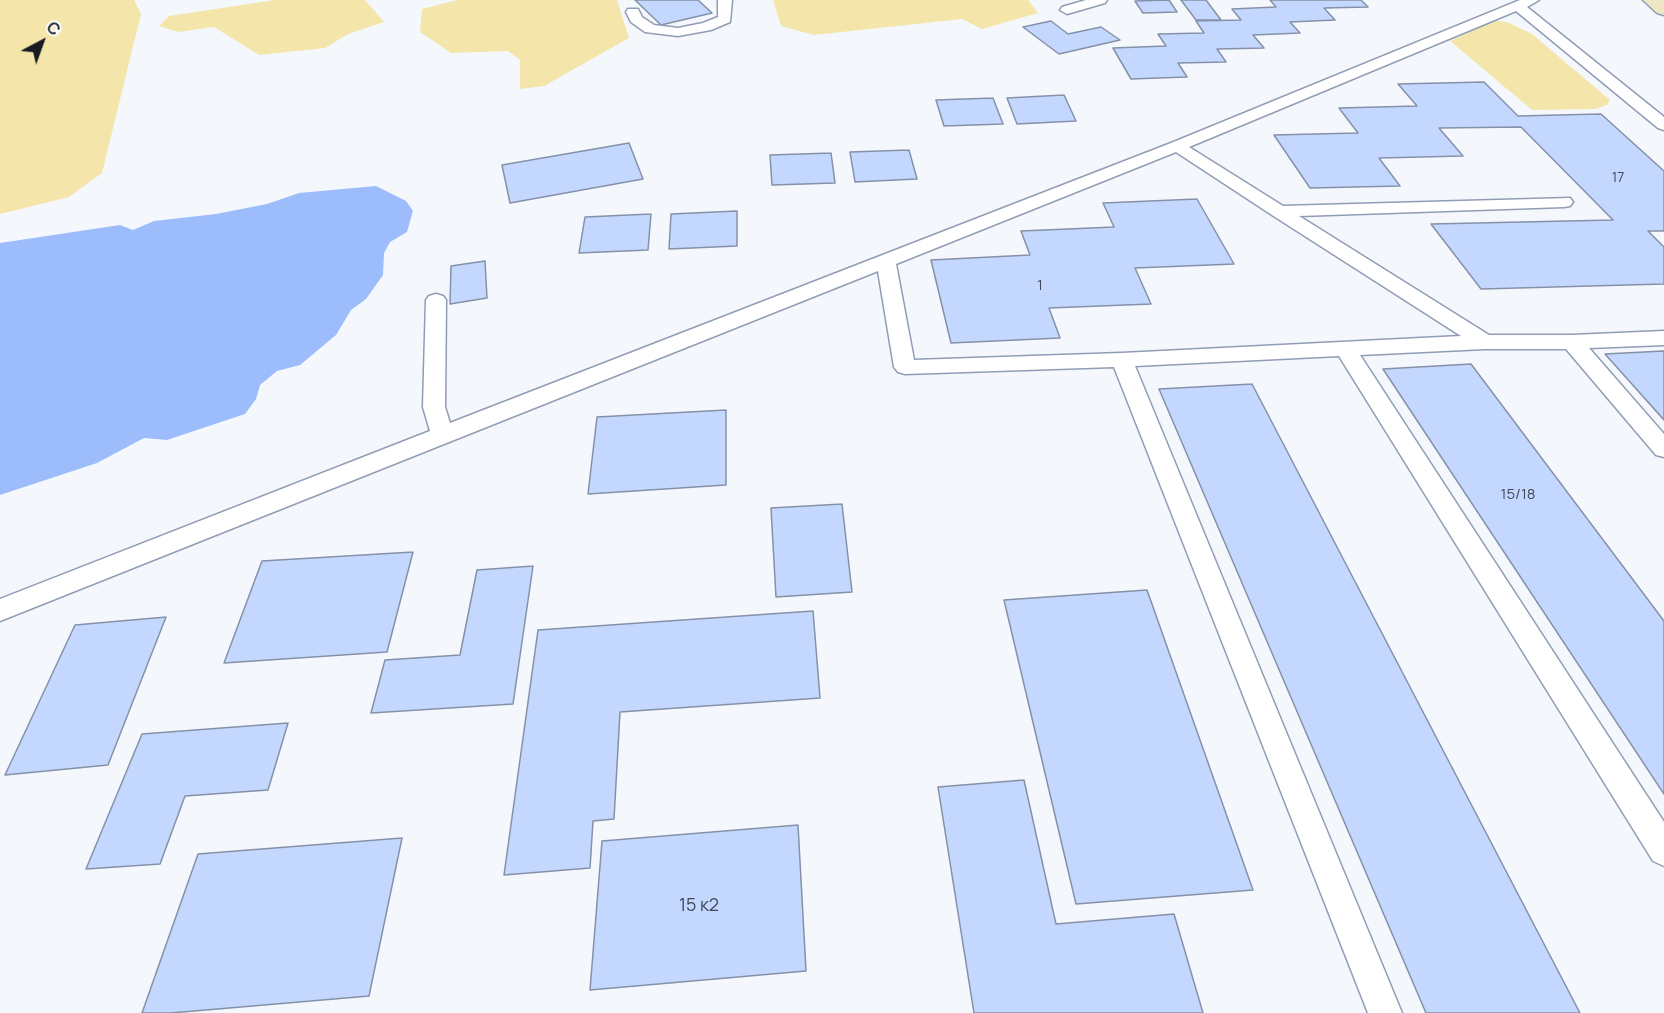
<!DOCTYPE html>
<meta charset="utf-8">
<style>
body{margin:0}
#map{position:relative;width:1664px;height:1013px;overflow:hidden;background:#f4f7fc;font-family:Manrope,sans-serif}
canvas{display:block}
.north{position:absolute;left:12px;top:12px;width:60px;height:60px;-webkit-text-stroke:4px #fff;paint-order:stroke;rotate:41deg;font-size:16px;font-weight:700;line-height:24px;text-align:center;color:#161a23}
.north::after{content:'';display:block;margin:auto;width:21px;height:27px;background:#161a23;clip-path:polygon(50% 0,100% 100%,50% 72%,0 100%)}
</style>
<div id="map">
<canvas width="1664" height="1013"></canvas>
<div class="north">С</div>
</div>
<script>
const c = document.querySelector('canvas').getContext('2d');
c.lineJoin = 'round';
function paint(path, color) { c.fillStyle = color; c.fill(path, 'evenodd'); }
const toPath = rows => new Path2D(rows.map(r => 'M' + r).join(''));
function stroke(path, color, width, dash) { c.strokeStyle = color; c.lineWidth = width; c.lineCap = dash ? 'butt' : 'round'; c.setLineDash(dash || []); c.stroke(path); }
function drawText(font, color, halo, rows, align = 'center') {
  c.font = font + ' Manrope,sans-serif'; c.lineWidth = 5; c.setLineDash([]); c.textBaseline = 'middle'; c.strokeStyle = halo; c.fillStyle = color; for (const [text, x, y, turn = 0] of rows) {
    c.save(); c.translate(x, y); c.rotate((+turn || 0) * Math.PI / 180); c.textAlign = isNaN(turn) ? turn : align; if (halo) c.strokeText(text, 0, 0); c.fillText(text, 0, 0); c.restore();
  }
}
paint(toPath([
 [0,0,134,0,141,14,102,173,69,197,0,214],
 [275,0,365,0,384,22,348,34,325,48,259,55,214,27,178,32,159,26,169,16],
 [457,0,617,0,629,38,544,86,520,89,520,60,508,51,451,53,420,32,422,9],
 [773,0,1028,0,1038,13,982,29,962,19,814,35,781,26],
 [1500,21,1509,23,1532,34,1610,100,1607,105,1595,109,1532,110,1450,41,1491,22]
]), '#f4e6ab');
paint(toPath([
 [376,186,406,201,413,211,407,232,390,242,384,253,383,275,366,299,351,310,336,335,300,365,277,371,260,385,256,399,245,414,167,440,144,438,97,463,0,495,0,243,120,225,133,230,154,221,216,214,267,204,299,193]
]), '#9dbcfb');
const building = toPath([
 [635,0,698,0,712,13,661,25,635,0],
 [1169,0,1177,12,1143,13,1135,1,1169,0],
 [1181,0,1206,0,1221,20,1196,20,1181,0],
 [1270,0,1361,0,1368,7,1324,8,1335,20,1290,22,1300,33,1253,35,1264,48,1217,49,1226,62,1178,63,1187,77,1131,79,1113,48,1166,46,1158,34,1204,33,1196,21,1241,20,1232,9,1276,7,1270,0],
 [1051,21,1068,34,1101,27,1120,40,1059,54,1023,27,1051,21],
 [1484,82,1518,116,1601,114,1664,171,1664,231,1648,231,1664,247,1664,284,1481,289,1431,224,1613,220,1521,127,1439,128,1463,156,1379,158,1400,186,1310,188,1274,135,1358,133,1339,108,1417,106,1398,84,1484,82],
 [1064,95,1076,121,1017,124,1007,98,1064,95],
 [993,98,1003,124,944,126,936,100,993,98],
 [629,143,643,179,510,203,502,165,629,143],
 [909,150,917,179,855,182,850,152,909,150],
 [831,153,835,183,772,185,770,155,831,153],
 [1197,199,1234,264,1135,268,1151,304,1049,308,1060,338,951,343,931,260,1030,255,1021,231,1114,227,1103,203,1197,199],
 [737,211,737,246,669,249,671,214,737,211],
 [651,214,648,250,579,253,585,217,651,214],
 [485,261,487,298,450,304,451,266,485,261],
 [1664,351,1664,420,1605,354,1664,351],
 [1471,364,1664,621,1664,794,1383,369,1471,364],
 [1252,384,1580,1013,1426,1013,1159,389,1252,384],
 [726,410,726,485,588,494,597,417,726,410],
 [842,504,852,592,776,597,771,508,842,504],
 [413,552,387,652,224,663,262,561,413,552],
 [533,566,513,704,371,713,385,660,460,655,477,570,533,566],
 [1147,590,1253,890,1076,904,1004,600,1147,590],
 [813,611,820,698,620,712,614,819,593,821,590,868,504,875,538,630,813,611],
 [166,617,108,765,5,775,75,625,166,617],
 [288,723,268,790,185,796,160,864,86,869,142,734,288,723],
 [1024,780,1056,924,1174,914,1203,1013,974,1013,938,787,1024,780],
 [798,825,806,971,590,990,602,841,798,825],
 [402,838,369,996,171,1013,142,1013,198,854,402,838]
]);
paint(building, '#c4d8ff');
stroke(building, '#8591a8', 1.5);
const service = toPath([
 [718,0,732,0,730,22,711,30,678,36,645,32,631,22,626,12,628,9,638,9,642,17,654,25,678,28,703,23,718,17,718,0],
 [1086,0,1107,0,1105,3,1067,14,1060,10,1062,7,1086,0],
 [1520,0,1539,0,1527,7,1664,117,1664,130,1658,128,1516,11,1189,147,1283,206,1570,198,1573,202,1570,206,1564,207,1299,216,1489,335,1572,335,1664,331,1664,345,1589,348,1664,434,1664,457,1656,455,1566,349,1485,349,1360,355,1664,822,1664,866,1653,861,1339,356,1135,366,1402,1013,1368,1013,1114,367,905,374,898,372,894,367,878,271,0,621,0,599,430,431,423,407,426,300,429,296,436,294,443,296,446,300,445,407,450,423,1171,143,1520,0],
 [1176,152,1272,215,1461,336,1122,353,914,360,896,264,1176,152]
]);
const secondary = toPath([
 [1643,0,1664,0,1664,15,1657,13,1643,0]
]);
stroke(service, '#919db5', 3);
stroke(secondary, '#919db5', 3);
paint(service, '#fff');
paint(secondary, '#eee6c5');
drawText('14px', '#424a5a', null, [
 ["17",1618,178]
]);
drawText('15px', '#424a5a', null, [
 ["1",1040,286],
 ["15/18",1518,495]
]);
drawText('18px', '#424a5a', null, [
 ["15 к2",699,906]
]);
</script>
